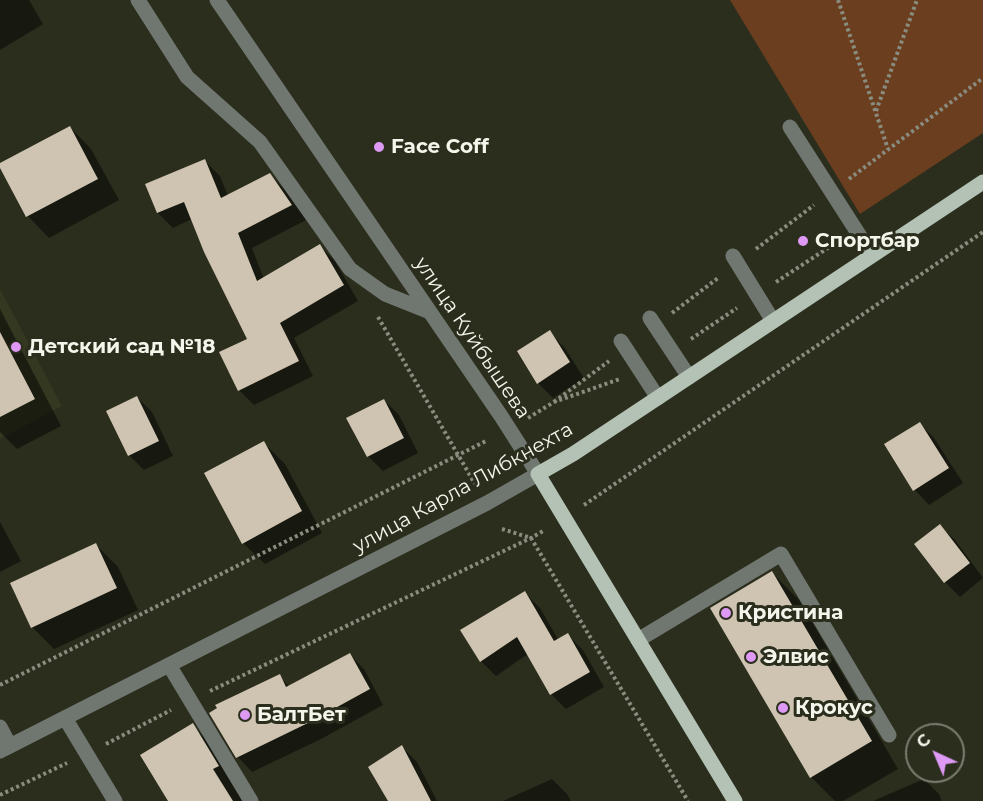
<!DOCTYPE html>
<meta charset="utf-8">
<style>
body{margin:0}
#map{position:relative;width:983px;height:801px;overflow:hidden;background:#2b2e1d;font-family:Montserrat,sans-serif}
canvas{display:block}
.north{position:absolute;left:905px;top:723px;width:60px;height:60px;box-sizing:border-box;background:#2b2e1d;border:2px solid #7b7e70;border-radius:50%;rotate:316deg;font-size:16px;font-weight:700;line-height:24px;text-align:center;color:#f4f6ec}
.north::after{content:'';display:block;margin:auto;width:21px;height:27px;background:#dd99f4;clip-path:polygon(50% 0,100% 100%,50% 72%,0 100%)}
</style>
<div id="map">
<canvas width="983" height="801"></canvas>
<div class="north">С</div>
</div>
<script>
const c = document.querySelector('canvas').getContext('2d');
c.lineJoin = 'round';
function paint(path, color) { c.fillStyle = color; c.fill(path, 'evenodd'); }
const toPath = rows => new Path2D(rows.map(r => 'M' + r).join(''));
function stroke(path, color, width, dash) { c.strokeStyle = color; c.lineWidth = width; c.lineCap = dash ? 'butt' : 'round'; c.setLineDash(dash || []); c.stroke(path); }
function drawText(font, color, halo, rows, align = 'center') {
  c.font = font + ' Montserrat,sans-serif'; c.lineWidth = 6; c.setLineDash([]); c.textBaseline = 'middle'; c.strokeStyle = halo; c.fillStyle = color; for (const [text, x, y, turn = 0] of rows) {
    c.save(); c.translate(x, y); c.rotate((+turn || 0) * Math.PI / 180); c.textAlign = isNaN(turn) ? turn : align; if (halo) c.strokeText(text, 0, 0); c.fillText(text, 0, 0); c.restore();
  }
}
paint(toPath([
 [0,289,62,406,0,439]
]), '#343821');
paint(toPath([
 [730,0,983,0,983,133,860,214]
]), '#6b3e1f');
paint(toPath([
 [0,0,29,0,43,24,0,50],
 [70,127,91,149,119,200,49,238,28,216,0,165],
 [205,161,220,176,228,196,270,175,285,190,306,220,252,248,264,279,320,246,335,261,358,301,294,338,313,376,254,405,239,390,249,340,192,219,173,228,158,213,147,185],
 [0,309,61,426,17,449,0,432],
 [549,332,564,347,584,378,553,398,538,383],
 [137,397,152,412,173,456,144,470,129,455,108,411],
 [384,400,399,415,418,453,383,471,368,456],
 [920,424,934,438,963,483,929,505,915,490],
 [263,442,285,464,322,533,265,564,243,543],
 [0,522,21,561,0,572],
 [940,526,955,540,983,578,960,597,945,582],
 [96,545,118,567,138,610,54,649,32,627],
 [772,573,799,600,898,769,843,801,835,801,811,777],
 [525,593,540,608,559,641,568,635,583,650,604,687,566,709,551,694,528,654,496,676,481,661],
 [350,655,364,669,383,705,321,739,252,772,238,757,219,709,279,676,290,687],
 [192,725,227,760,252,801,170,801],
 [402,747,417,762,437,801,390,801],
 [552,779,567,794,571,801,503,801],
 [924,779,939,794,942,801,873,801]
]), '#0007');
paint(toPath([
 [70,126,98,179,26,217,0,168,0,163],
 [205,159,221,198,270,173,292,205,238,233,257,281,320,244,344,285,280,323,299,361,238,391,219,352,247,339,204,252,184,202,157,213,145,184],
 [550,330,570,362,537,384,517,351],
 [0,332,35,399,0,417],
 [137,396,159,441,128,456,106,411],
 [384,399,404,438,367,457,346,418],
 [920,422,949,468,913,491,884,444],
 [264,441,302,511,242,544,204,473],
 [940,524,970,563,944,583,914,544],
 [96,543,117,588,31,628,10,583],
 [772,571,872,741,810,778,710,608],
 [525,591,554,641,568,633,590,672,550,695,517,637,480,662,460,630],
 [350,653,370,689,308,723,236,758,209,713,217,708,215,705,280,674,286,687],
 [193,723,219,766,213,769,233,801,168,801,140,755],
 [402,745,431,801,388,801,368,767]
]), '#cec4b1');
stroke(toPath([
 [838,0,888,149],
 [876,111,917,0],
 [849,179,983,78],
 [756,249,814,205],
 [776,282,837,242],
 [672,313,718,278],
 [378,317,475,484],
 [691,339,737,308],
 [554,402,609,361],
 [528,418,554,402,620,379],
 [584,505,983,232],
 [502,529,531,538,688,801],
 [0,685,486,441],
 [210,691,531,538,545,530],
 [106,744,171,710],
 [0,795,67,763]
]), '#898c7e', 4, [3, 3]);
stroke(toPath([
 [138,0,187,77,260,142,350,269,385,294,430,312],
 [790,127,872,255],
 [733,256,773,321],
 [650,318,689,377],
 [621,341,658,398],
 [638,640,781,554,889,735],
 [169,665,251,801],
 [65,718,115,801],
 [0,727,10,746],
 [0,751,487,503,538,474,501,416,217,0]
]), '#707770', 15);
stroke(toPath([
 [735,801,538,474,573,454,983,182]
]), '#b3c2b5', 15);
for (const [x, y, r, color] of [
 [379,147,6,"#dd99f4"],
 [803,241,6,"#dd99f4"],
 [16,347,6,"#dd99f4"],
 [726,613,6,"#dd99f4"],
 [751,657,6,"#dd99f4"],
 [783,708,6,"#dd99f4"],
 [245,715,6,"#dd99f4"]
]) { const dot = new Path2D(); dot.arc(x, y, r, 0, 2 * Math.PI); c.fillStyle = color; c.fill(dot); stroke(dot, '#2b2e1d', 2); }
drawText('bold 20px', '#f4f6ec', '#2b2e1d', [
 ["Face Coff",391,147],
 ["Спортбар",815,241],
 ["Детский сад №18",28,347],
 ["Кристина",738,613],
 ["Элвис",763,657],
 ["Крокус",795,708],
 ["БалтБет",257,715]
], 'left');
drawText('20px', '#f4f6ec', '#2b2e1d', [
 ["улица Куйбышева",472,338,56],
 ["улица Карла Либкнехта",463,488,-29]
]);
</script>
